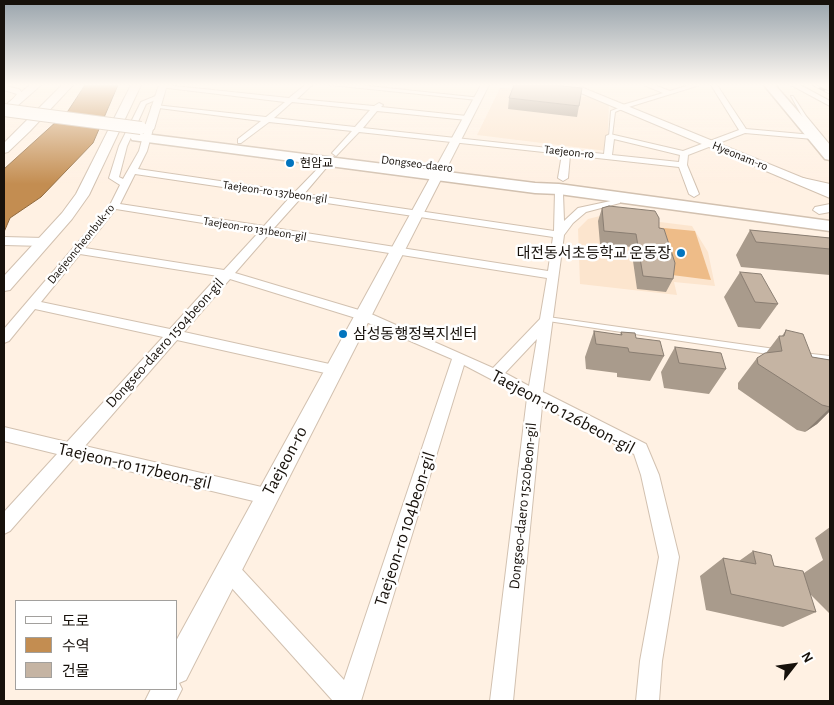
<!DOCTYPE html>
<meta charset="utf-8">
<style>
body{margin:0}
#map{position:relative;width:834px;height:705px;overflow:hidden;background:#fff1e3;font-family:"Alegreya Sans","Noto Sans KR",sans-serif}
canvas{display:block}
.frame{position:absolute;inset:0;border:5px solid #17110b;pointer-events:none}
.legend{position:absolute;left:15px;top:600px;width:162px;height:90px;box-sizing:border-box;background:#fff;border:1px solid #a2a09d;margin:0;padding:6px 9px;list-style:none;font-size:15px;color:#17110b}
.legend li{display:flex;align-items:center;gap:10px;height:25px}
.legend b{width:25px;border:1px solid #a2a09d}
.north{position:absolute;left:769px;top:640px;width:50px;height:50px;-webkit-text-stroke:4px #fff;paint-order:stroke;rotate:60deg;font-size:14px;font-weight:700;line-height:20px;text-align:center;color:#17110b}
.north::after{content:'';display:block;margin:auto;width:18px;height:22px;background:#17110b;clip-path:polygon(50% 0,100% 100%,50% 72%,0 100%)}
</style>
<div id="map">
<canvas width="834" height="705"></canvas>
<div class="frame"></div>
<ul class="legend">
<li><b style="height:6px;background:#fff"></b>도로</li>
<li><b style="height:14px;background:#c38d51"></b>수역</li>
<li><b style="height:14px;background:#c5b4a3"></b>건물</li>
</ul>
<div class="north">N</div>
</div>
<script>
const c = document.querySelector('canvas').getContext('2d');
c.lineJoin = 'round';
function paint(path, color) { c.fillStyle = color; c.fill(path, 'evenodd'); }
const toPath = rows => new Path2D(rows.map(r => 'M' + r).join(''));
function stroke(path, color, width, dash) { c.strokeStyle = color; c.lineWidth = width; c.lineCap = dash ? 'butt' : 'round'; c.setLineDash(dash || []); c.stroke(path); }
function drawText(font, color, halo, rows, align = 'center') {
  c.font = font + ' "Alegreya Sans","Noto Sans KR",sans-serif'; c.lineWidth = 5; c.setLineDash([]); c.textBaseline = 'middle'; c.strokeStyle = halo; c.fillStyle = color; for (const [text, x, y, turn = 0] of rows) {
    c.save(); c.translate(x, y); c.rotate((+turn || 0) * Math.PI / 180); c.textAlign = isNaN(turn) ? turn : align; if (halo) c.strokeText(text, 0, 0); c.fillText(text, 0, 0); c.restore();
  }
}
paint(toPath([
 [500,88,590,97,609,105,607,151,477,135],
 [604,215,692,226,708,252,715,286,674,282,677,295,580,284,578,229,588,219]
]), '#fce5ce');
paint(toPath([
 [653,227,695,231,711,280,664,274]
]), '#eebc88');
const water = toPath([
 [85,85,118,85,93,143,41,197,10,218,4,232,4,169,68,111,85,85]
]);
paint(water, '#c38d51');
stroke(water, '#8f683c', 1);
const service = toPath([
 [791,96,793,96,806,116,830,145,830,148,829,148,803,118,791,96],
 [621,107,624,108,615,112,612,136,609,137,611,111,621,107],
 [546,317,548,317,775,349,778,352,775,355,548,321,545,319,546,317],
 [803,353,830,356,830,362,801,358,800,356,803,353]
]);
const minor = toPath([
 [165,85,289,98,305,85,312,85,297,99,374,106,379,103,383,105,381,107,467,116,471,118,467,120,377,111,363,128,604,154,606,136,610,134,683,151,739,130,711,85,717,85,746,129,813,135,817,137,813,139,745,133,688,155,687,165,699,194,694,197,689,194,679,167,570,155,568,178,563,181,558,178,562,154,359,132,336,156,332,153,352,131,269,122,241,143,238,143,238,139,261,121,151,107,155,105,266,117,285,102,159,87,165,85],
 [292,102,370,110,355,127,274,118,292,102],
 [614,139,680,155,679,162,612,155,614,139],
 [330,85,359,85,481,98,478,100,330,85],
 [644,85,654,85,670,91,689,85,700,85,619,110,619,106,663,93,644,85],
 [791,85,800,85,830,101,830,106,791,85],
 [4,86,19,89,23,94,12,111,5,109,17,94,4,90,4,86],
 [158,95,160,98,146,104,127,146,119,177,123,179,139,151,145,129,149,127,153,129,147,151,138,169,295,192,328,158,332,161,304,194,554,231,555,191,563,193,564,221,578,208,620,199,620,203,586,212,573,223,564,235,543,392,646,444,659,475,679,557,662,661,659,701,636,701,640,661,659,557,641,475,634,454,542,406,513,701,490,701,527,398,464,365,361,701,333,701,221,576,218,569,221,562,228,559,235,562,344,680,452,359,359,319,230,279,184,332,334,365,339,366,341,370,339,374,334,375,177,340,85,446,266,488,272,490,275,496,272,502,266,504,74,458,10,531,4,534,4,512,57,454,4,441,4,427,67,442,163,337,35,309,9,341,4,343,4,329,110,205,120,185,109,178,119,146,141,102,158,95],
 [135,174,290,197,264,226,120,204,135,174],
 [300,199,553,237,548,271,274,228,300,199],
 [116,209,259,232,224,270,85,248,116,209],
 [269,234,547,278,540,319,493,368,369,313,235,273,269,234],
 [80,254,218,276,170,329,41,302,80,254],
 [537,339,529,386,505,373,537,339]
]);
const tertiary = toPath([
 [159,85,167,85,154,129,149,132,144,129,159,85],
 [481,85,489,85,186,680,179,683,182,689,176,701,145,701,151,689,176,689,176,641,481,85],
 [803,178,830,184,830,190,799,184,797,182,803,178],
 [830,204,830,212,819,214,813,210,815,207,830,204],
 [4,237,44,238,51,242,44,246,4,245,4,237]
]);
const secondary = toPath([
 [4,85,11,85,4,89,4,85],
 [30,85,41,85,16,107,8,107,8,103,30,85],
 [62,85,73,85,30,131,8,152,4,153,4,143,62,85],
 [131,85,141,85,89,195,72,219,10,290,4,291,4,276,62,213,76,194,131,85],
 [562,85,576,85,830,189,830,198,562,85]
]);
const primary = toPath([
 [764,85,775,85,830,148,830,160,825,159,764,85],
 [137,133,535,183,559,184,830,221,830,231,559,194,535,193,132,140,130,137,132,134,137,133]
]);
stroke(service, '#d2c1b0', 2);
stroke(minor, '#d2c1b0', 2);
stroke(tertiary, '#d2c1b0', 2);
stroke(secondary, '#d2c1b0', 2);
stroke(primary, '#d2c1b0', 3);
paint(service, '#fff');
paint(minor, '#fff');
paint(tertiary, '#fff');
paint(secondary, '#fff');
paint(primary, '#fff');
const rail = toPath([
 [814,85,830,93]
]);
stroke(rail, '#93897f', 3);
stroke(rail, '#fff', 2, [6]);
const primaryBridge = toPath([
 [4,110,141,128]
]);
stroke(primaryBridge, '#d2c1b0', 14, []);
stroke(primaryBridge, '#fff', 12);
paint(toPath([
 [509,98,579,106,577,117,508,109],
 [602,208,659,228,673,279,666,292,637,289,631,247,600,244,598,221],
 [750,230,830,238,830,275,741,267,736,255],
 [740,272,778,304,760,329,738,327,724,297],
 [786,330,812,357,830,360,830,411,817,424,805,432,797,430,738,389,738,383,757,358,766,353,779,336,782,336],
 [594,331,620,335,621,332,636,338,664,356,650,381,617,377,617,373,586,369,585,357],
 [675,347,726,369,709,394,664,388,661,372],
 [830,527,830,614,810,594,816,612,783,627,706,610,700,576,723,558,739,561,753,551,774,566,804,573,823,560,815,538]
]), '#a99b8c');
paint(toPath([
 [830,408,830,411,817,424,805,432]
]), '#8a7e72');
const building = toPath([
 [514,85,553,85,582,88,579,106,509,98,514,85],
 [609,206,655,211,659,218,659,228,664,229,675,263,673,279,643,276,636,234,604,231,602,208,609,206],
 [750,230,830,238,830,249,756,242,750,230],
 [740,272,761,274,778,304,755,302,740,272],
 [786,330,803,334,812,357,830,360,830,407,822,405,758,364,757,358,765,353,782,351,779,336,784,336,786,330],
 [594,331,622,335,621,332,635,333,636,338,660,341,664,356,629,352,628,348,596,344,594,331],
 [675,347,721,353,726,369,679,363,675,347],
 [753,551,771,555,774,566,803,571,816,612,731,594,723,558,756,564,753,551]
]);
paint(building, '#c5b4a3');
stroke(building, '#8a7e72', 1);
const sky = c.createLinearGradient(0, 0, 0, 184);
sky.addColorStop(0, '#99a4ac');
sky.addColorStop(0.46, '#fff9f2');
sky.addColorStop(1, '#fff9f200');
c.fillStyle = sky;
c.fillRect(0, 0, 834, 184);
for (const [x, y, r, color] of [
 [290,163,5,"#0174be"],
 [681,253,5,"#0174be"],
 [343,334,5,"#0174be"]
]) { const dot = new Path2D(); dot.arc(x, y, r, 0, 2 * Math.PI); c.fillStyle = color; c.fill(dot); stroke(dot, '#fff', 2); }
drawText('12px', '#17110b', '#fff', [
 ["Taejeon-ro",569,152,6],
 ["Hyeonam-ro",740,156,22],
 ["Dongseo-daero",417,164,7],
 ["Taejeon-ro 137beon-gil",275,192,8],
 ["Taejeon-ro 131beon-gil",255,229,9],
 ["Daejeoncheonbuk-ro",81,244,-51]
]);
drawText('12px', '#17110b', '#fff', [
 ["현암교",300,163]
], 'left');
drawText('15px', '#17110b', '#fff', [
 ["대전동서초등학교 운동장",671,253],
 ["삼성동행정복지센터",353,334,"left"]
], 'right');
drawText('15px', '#17110b', '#fff', [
 ["Dongseo-daero 1504beon-gil",165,343,-48],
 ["Dongseo-daero 1520beon-gil",523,506,-84]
]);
drawText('18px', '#17110b', '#fff', [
 ["Taejeon-ro 126beon-gil",563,412,28],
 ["Taejeon-ro",285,461,-62],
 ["Taejeon-ro 117beon-gil",135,466,13],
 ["Taejeon-ro 104beon-gil",405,529,-72]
]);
</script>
